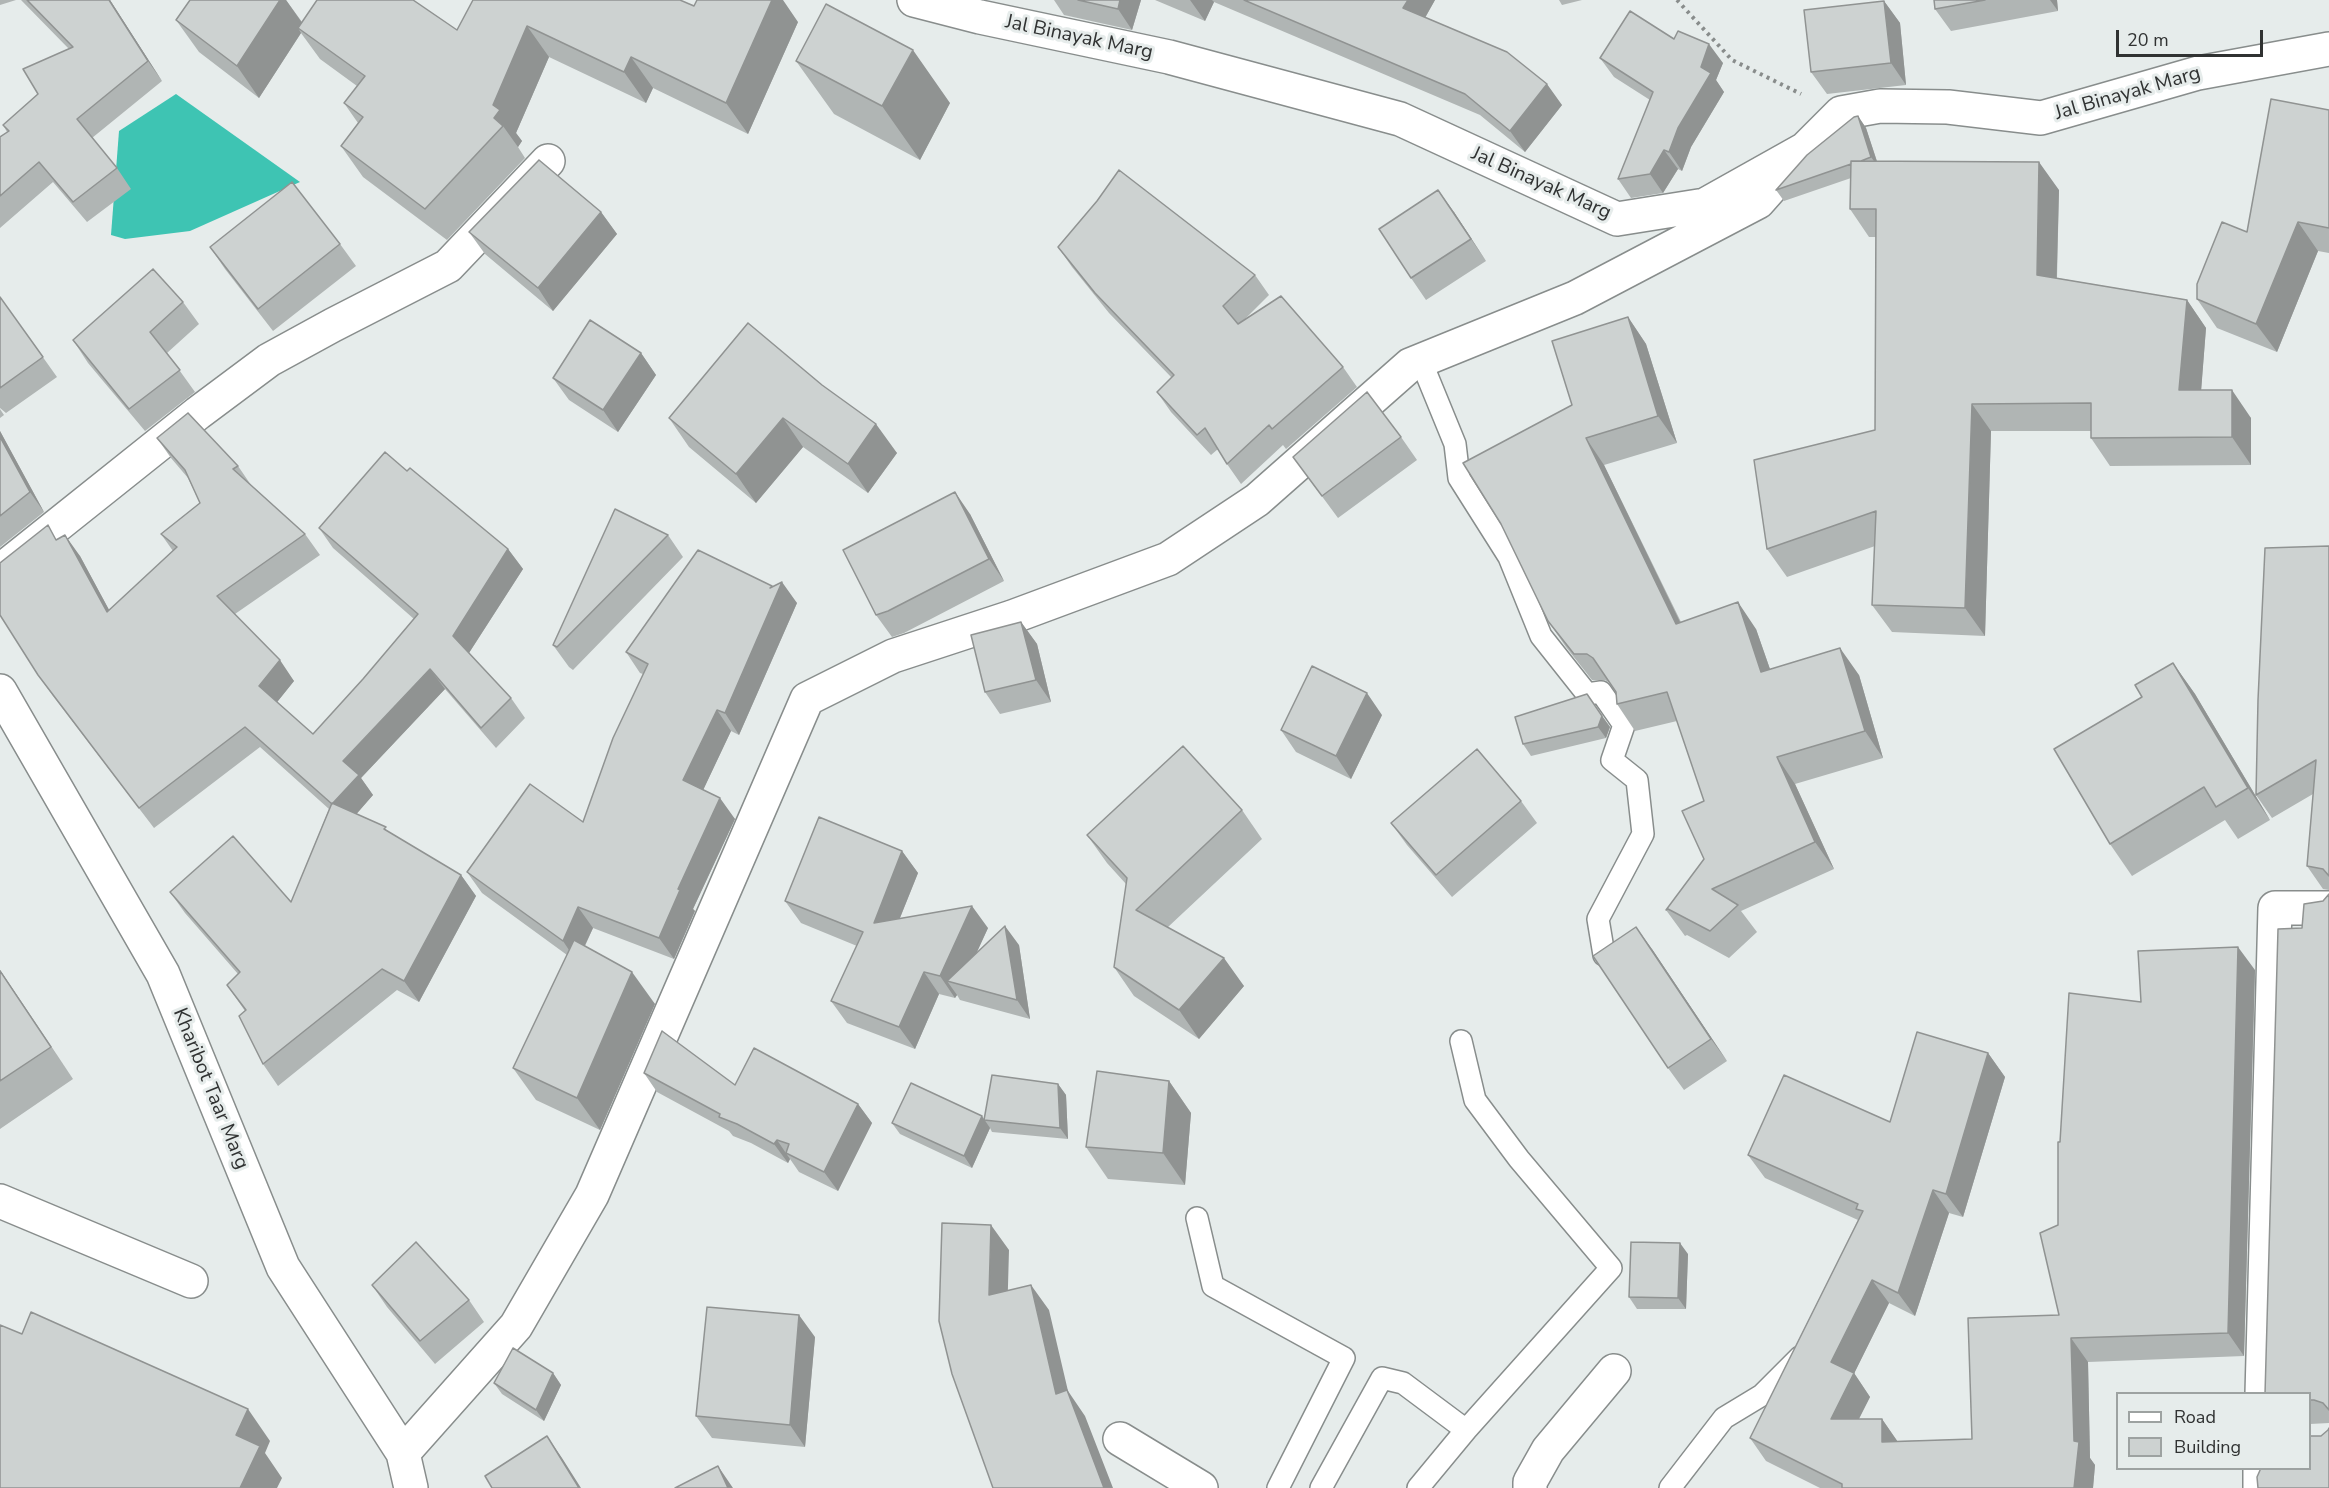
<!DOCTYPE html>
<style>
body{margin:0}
#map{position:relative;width:2329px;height:1488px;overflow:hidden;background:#e6eceb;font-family:"Nunito Sans",sans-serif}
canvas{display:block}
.legend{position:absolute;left:2116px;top:1392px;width:195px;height:78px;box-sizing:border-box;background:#e6eceb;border:2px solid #9da2a1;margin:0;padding:8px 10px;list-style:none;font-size:18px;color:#303232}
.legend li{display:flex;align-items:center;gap:12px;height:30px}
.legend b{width:30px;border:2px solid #9da2a1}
.scale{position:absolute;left:2116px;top:30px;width:147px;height:27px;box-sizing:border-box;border:3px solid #303232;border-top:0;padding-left:8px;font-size:18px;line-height:21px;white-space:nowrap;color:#303232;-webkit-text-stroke:4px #e6eceb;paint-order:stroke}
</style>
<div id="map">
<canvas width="2329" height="1488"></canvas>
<ul class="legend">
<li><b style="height:8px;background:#fff"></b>Road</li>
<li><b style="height:16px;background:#cdd2d1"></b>Building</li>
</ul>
<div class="scale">20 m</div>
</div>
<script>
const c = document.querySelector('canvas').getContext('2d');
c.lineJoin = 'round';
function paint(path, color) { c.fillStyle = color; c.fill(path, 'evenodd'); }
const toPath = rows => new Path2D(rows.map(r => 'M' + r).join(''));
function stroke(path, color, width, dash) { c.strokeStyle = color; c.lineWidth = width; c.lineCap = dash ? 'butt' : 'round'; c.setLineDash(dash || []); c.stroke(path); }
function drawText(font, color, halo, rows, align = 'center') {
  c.font = font + ' "Nunito Sans",sans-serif'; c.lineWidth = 6; c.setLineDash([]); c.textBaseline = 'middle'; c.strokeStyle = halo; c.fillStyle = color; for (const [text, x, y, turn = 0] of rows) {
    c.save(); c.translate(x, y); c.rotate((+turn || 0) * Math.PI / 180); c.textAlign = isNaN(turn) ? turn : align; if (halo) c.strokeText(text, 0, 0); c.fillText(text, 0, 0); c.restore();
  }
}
paint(toPath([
 [176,94,300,182,190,231,125,239,111,235,119,131]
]), '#3ec4b3');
const lane = toPath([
 [1421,361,1455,444,1459,478,1509,557,1541,636,1587,694,1601,692,1624,725,1612,760,1637,780,1643,834,1598,919,1604,955],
 [1197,1218,1213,1286,1344,1358,1278,1488],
 [1321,1488,1382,1378,1403,1383,1466,1430,1611,1268,1519,1159,1475,1100,1461,1041],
 [1418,1488,1466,1430],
 [1670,1488,1724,1418,1762,1395,1800,1357]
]);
const street = toPath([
 [914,0,980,17,1169,57,1400,119,1617,219,1705,205,1805,149,1841,113,1880,106,1948,107,2041,118,2198,73,2329,49],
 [0,571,198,413,269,360,333,325,448,266,548,161],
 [0,691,163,974,283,1267,403,1453,411,1488],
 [0,1201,191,1281],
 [2262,1394,2275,908,2329,908],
 [1120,1439,1201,1488],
 [403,1453,516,1326,592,1195,807,699,893,656,1012,617,1168,559,1257,500,1410,365,1575,298,1758,202,1805,149],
 [1530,1488,1530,1482,1548,1450,1614,1371],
 [2260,1488,2260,1468]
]);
stroke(lane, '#888d8c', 24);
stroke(street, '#888d8c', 36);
stroke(toPath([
 [1677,0,1732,60,1801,94]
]), '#888c8b', 4, [3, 4.5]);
stroke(lane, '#fff', 21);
stroke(street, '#fff', 33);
paint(toPath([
 [0,0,16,0,0,5],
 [21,0,110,0,162,81,92,138,117,168,131,189,87,222,53,182,0,228,0,137,7,132,3,125,38,94,69,49],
 [190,0,286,0,302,22,457,30,694,6,798,22,748,134,653,88,646,103,549,57,516,133,522,141,518,147,525,158,447,240,363,177,341,146,358,123,344,103,357,86,320,59,301,33,259,98,199,52,176,20],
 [1054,0,1141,0,1132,30,1064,15],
 [1155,0,1435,0,1425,18,1562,105,1525,152,1480,115,1214,2,1205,21],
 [1559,0,1582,0,1562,5],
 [1934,0,2057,0,2058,11,1951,31,1935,9],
 [1884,1,1900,23,1906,85,1827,94,1811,72],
 [1674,39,1723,63,1716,80,1724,92,1691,147,1682,171,1678,169,1663,193,1631,198,1618,179,1650,100,1614,77,1600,58],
 [796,61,950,103,920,160,834,114],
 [2329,110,2329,253,2318,251,2277,352,2217,328,2197,299,2247,232],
 [1858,116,1866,128,1877,161,2059,190,2057,278,2187,300,2206,328,2201,390,2251,418,2251,465,2110,466,2091,438,2091,431,1991,431,1985,636,1892,632,1872,605,1875,546,1787,577,1767,549,1875,430,1876,237,1869,237,1850,209,1851,178,1784,201,1776,190],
 [601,212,617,234,553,311,485,254,469,232],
 [1454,212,1486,261,1426,300,1411,278],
 [340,244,356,266,273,331,225,269,210,247],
 [1058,247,1255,275,1269,295,1242,322,1343,367,1357,387,1286,449,1283,445,1241,484,1227,464,1218,449,1211,455,1171,412,1157,392,1172,378,1109,313,1072,267],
 [0,297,57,377,6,413,0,408],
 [183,302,199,324,167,353,195,392,145,431,88,363,73,340],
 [1628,317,1646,344,1677,443,1604,465,1681,622,1756,629,1770,669,1859,675,1883,758,1795,784,1834,869,1741,911,1757,932,1729,958,1687,935,1685,936,1666,910,1704,859,1704,801,1677,721,1635,731,1617,704,1616,692,1611,684,1605,680,1592,680,1566,647,1548,621,1501,524,1572,405],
 [748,323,897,453,868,493,803,447,756,503,689,447,669,418],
 [641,353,656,375,618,432,569,400,553,378],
 [0,409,4,415,0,418],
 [0,431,44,512,0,547],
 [1401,437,1417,460,1338,518,1293,457],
 [157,438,238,466,251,485,305,534,320,555,235,614,294,681,277,702,313,734,363,679,414,619,333,548,319,528,407,471,508,549,523,569,469,653,511,698,525,718,496,748,445,689,361,778,373,795,356,814,461,875,476,896,419,1002,397,990,278,1086,263,1064,245,1011,227,985,238,974,185,913,170,892,291,902,329,809,260,747,154,828,53,696,38,675,58,539,80,556,109,610,173,551,161,534,200,503,188,478,171,458],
 [970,514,1004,581,904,633,892,637,876,615],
 [668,535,683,557,573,670,569,667,553,645],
 [2329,546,2329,890,2323,889,2307,866,2313,794,2272,818,2256,795],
 [772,586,797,603,739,735,731,731,703,790,735,819,693,909,695,911,674,959,593,928,585,946,655,1004,600,1130,536,1100,513,1068,567,955,482,893,467,872,583,822,643,674,640,673,626,652],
 [1021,622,1037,644,1051,702,1000,714,985,692],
 [2173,663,2195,694,2270,820,2238,839,2225,820,2132,876,2110,844,2142,697],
 [1587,694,1610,727,1606,738,1531,756,1523,744],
 [1382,715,1351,779,1296,752,1281,730],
 [1521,801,1537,823,1452,897,1407,845,1391,823],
 [1242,810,1262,839,1168,927,1244,986,1199,1039,1134,996,1114,967,1126,884,1107,863,1087,835],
 [902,851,918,873,900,918,988,928,976,953,1019,945,1030,1019,960,1000,957,995,955,998,939,994,915,1049,847,1023,831,1001,857,946,801,923,785,901],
 [2329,894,2329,1423,2310,1424,2302,928,2323,901],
 [1652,949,1727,1061,1684,1090,1668,1068],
 [0,970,73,1079,0,1129],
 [2255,970,2244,1356,2088,1362,2090,1458,2095,1465,2093,1488,1820,1488,1766,1461,1750,1438,1858,1220,1765,1178,1748,1155,1890,1122,1988,1053,2005,1077,1963,1217,1949,1213,1915,1316,1889,1303,1854,1373,1870,1397,1859,1419,1882,1419,1897,1441,1972,1439,2059,1315,2058,1225,2060,1142,2141,1002],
 [644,1073,735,1085,858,1104,872,1123,838,1191,799,1172,790,1159,788,1163,751,1143,733,1136,729,1131,657,1092],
 [1169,1081,1191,1113,1185,1185,1108,1179,1086,1147],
 [1058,1084,1066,1095,1068,1139,992,1132,990,1128,972,1168,900,1134,892,1123,984,1119],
 [1688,1254,1686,1309,1637,1309,1629,1297],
 [372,1285,469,1300,484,1322,435,1364,387,1307],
 [815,1337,805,1447,712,1438,696,1416],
 [553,1373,561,1385,544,1421,502,1394,494,1383]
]), '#b0b5b4');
paint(toPath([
 [109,0,110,0,162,81,148,61],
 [280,0,286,0,305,27,298,28,301,33,259,98,237,66],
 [772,0,783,0,798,22,748,134,726,103],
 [1120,0,1141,0,1132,30,1118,9],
 [1190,0,1212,0,1214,2,1205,21],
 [1408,0,1435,0,1418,30,1403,8],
 [2050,0,2057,0,2058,11],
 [1884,1,1900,23,1906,85,1891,63],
 [527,26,549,57,516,133,522,141,518,147,503,126,494,118,493,105],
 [1709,44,1723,63,1716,80,1724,92,1691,147,1682,171,1669,152],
 [913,50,950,103,920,160,882,106],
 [631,57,653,88,646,103,624,72],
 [1547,84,1562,105,1525,152,1510,131],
 [1858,116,1866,128,1879,168,1871,157],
 [1664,150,1678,169,1663,193,1650,174],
 [2039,162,2059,190,2056,302,2037,275],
 [1438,190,1454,212,1486,261,1471,239],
 [601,212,617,234,553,311,538,288],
 [2298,222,2318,251,2277,352,2256,324],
 [2187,300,2206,328,2199,418,2179,390],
 [1628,317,1646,344,1677,443,1658,416],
 [641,353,656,375,618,432,603,410],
 [2232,390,2251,418,2251,465,2232,437],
 [1972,404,1991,431,1985,636,1965,608],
 [783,418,803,447,756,503,736,474],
 [876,424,897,453,868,493,848,464],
 [0,431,44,512,30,492,0,437],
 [1586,438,1604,465,1694,651,1676,624],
 [955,492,970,514,1004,581,989,559],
 [65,535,80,556,121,632,107,612],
 [508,549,523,569,467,656,453,636],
 [782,582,797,603,739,735,725,713,770,588,772,586,777,593],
 [1738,602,1756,629,1780,698,1761,672],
 [1021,622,1037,644,1051,702,1036,680],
 [1840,648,1859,675,1883,758,1865,731],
 [280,660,294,681,274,706,259,686],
 [2173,663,2195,694,2270,820,2248,788],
 [430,669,445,689,361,778,373,795,347,825,332,804,343,761],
 [1367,693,1382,715,1351,779,1336,756],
 [717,710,731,731,698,801,683,780],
 [1602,716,1610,727,1606,738,1598,727],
 [1777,757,1795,784,1834,869,1815,842],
 [720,798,735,819,693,909,695,911,674,959,659,938,678,889],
 [902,851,918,873,889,945,874,923],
 [461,875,476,896,419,1002,404,981],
 [972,906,988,928,962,985,947,981,957,995,955,998,940,976],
 [578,907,593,928,577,962,563,941],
 [1005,926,1019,945,1030,1019,1017,1000],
 [1636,927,1652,949,1727,1061,1711,1039],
 [2238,947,2255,970,2244,1356,2228,1333],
 [1224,958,1244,986,1199,1039,1179,1010],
 [0,970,73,1079,0,971],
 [632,972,655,1004,600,1130,577,1098],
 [924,972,939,994,915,1049,899,1027],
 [1988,1053,2005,1077,1963,1217,1946,1194],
 [1169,1081,1191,1113,1185,1185,1163,1153],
 [1058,1084,1066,1095,1068,1139,1060,1128],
 [858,1104,872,1123,838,1191,824,1172],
 [982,1116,990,1128,972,1168,964,1156],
 [777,1140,790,1159,788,1163,774,1144],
 [1933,1190,1949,1213,1915,1316,1898,1293],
 [991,1225,1009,1250,1007,1321,989,1295],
 [1680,1243,1688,1254,1686,1309,1678,1298],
 [1872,1280,1889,1303,1848,1386,1831,1362],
 [1031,1285,1049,1310,1068,1391,1085,1416,1113,1488,1104,1488,1056,1394],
 [799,1315,815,1337,805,1447,790,1425],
 [2071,1338,2088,1362,2090,1458,2095,1465,2093,1488,2074,1488,2074,1441],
 [553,1373,561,1385,544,1421,536,1410],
 [1854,1373,1870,1397,1847,1442,1831,1419],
 [248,1409,270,1441,265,1453,282,1478,277,1488,240,1488,236,1435],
 [1882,1419,1898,1442,1882,1442],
 [547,1436,562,1458,581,1488,579,1488],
 [718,1466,733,1488,728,1488]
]), '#909392');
const building = toPath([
 [27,0,109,0,148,61,77,119,117,168,73,202,39,162,0,196,0,137,9,131,3,125,38,94,23,69,73,47,27,0],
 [190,0,280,0,237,66,176,20,190,0],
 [317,0,413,0,457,30,473,0,680,0,694,6,697,0,772,0,726,103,631,57,624,72,527,26,493,105,500,110,494,118,503,126,425,209,341,146,363,117,344,103,365,76,298,28,317,0],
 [1078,0,1120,0,1118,9,1078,0],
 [1244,0,1408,0,1403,8,1507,52,1547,84,1510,131,1465,94,1244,0],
 [1934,0,1985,0,1935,9,1934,0],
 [1884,1,1891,63,1811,72,1804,10,1884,1],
 [826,4,913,50,882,106,796,61,826,4],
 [1630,11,1674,39,1678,31,1709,44,1701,67,1711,73,1678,128,1669,152,1664,150,1650,174,1618,179,1653,92,1600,58,1630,11],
 [2271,99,2329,110,2329,228,2298,222,2256,324,2197,299,2197,284,2222,222,2247,232,2271,99],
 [1858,116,1871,157,1861,161,1851,161,1851,164,1776,190,1807,155,1854,117,1858,116],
 [539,160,601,212,538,288,469,232,539,160],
 [1851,161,2039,162,2037,275,2187,300,2179,390,2232,390,2232,437,2091,438,2091,403,1972,404,1965,608,1872,605,1876,511,1767,549,1754,460,1875,430,1876,209,1850,209,1851,161],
 [1119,170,1255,275,1223,306,1238,324,1281,296,1343,367,1272,429,1269,425,1227,464,1205,428,1197,435,1157,392,1174,375,1095,293,1058,247,1097,201,1119,170],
 [292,182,340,244,258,309,210,247,292,182],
 [1438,190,1471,239,1411,278,1379,229,1438,190],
 [153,269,183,302,150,332,180,370,129,409,73,340,153,269],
 [0,297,43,357,0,388,0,297],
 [1628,317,1658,416,1586,438,1676,624,1738,602,1761,672,1840,648,1865,731,1777,757,1815,842,1712,889,1738,905,1710,931,1668,909,1666,910,1704,859,1682,811,1704,801,1667,692,1617,704,1616,692,1593,658,1587,654,1574,654,1548,621,1501,524,1463,463,1572,405,1552,341,1628,317],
 [590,320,641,353,603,410,553,378,590,320],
 [748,323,822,385,876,424,848,464,783,418,736,474,669,418,748,323],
 [1367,392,1401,437,1322,496,1293,457,1367,392],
 [188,413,238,466,233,469,305,534,217,596,280,660,259,686,313,734,363,679,418,614,319,528,385,452,407,471,410,468,508,549,453,636,511,698,481,728,430,669,343,761,359,775,332,804,245,727,139,808,38,675,0,615,0,563,48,525,56,540,65,535,107,612,177,547,161,534,200,503,185,470,157,438,188,413],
 [0,437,30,492,0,516,0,437],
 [955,492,989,559,888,611,876,615,843,550,955,492],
 [615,509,668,535,557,647,553,645,615,509],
 [2329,546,2329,876,2323,869,2307,866,2316,760,2256,795,2258,700,2265,548,2329,546],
 [698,550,772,586,770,588,782,582,725,713,717,710,683,780,720,798,678,889,680,890,659,938,578,907,563,941,467,872,530,784,583,822,613,738,648,664,626,652,698,550],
 [1021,622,1036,680,985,692,971,635,1021,622],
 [2173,663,2248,788,2216,807,2204,787,2110,844,2054,749,2142,697,2135,685,2173,663],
 [1312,666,1367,693,1336,756,1281,730,1312,666],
 [1587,694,1602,716,1598,727,1523,744,1515,717,1587,694],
 [1183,746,1242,810,1136,910,1224,958,1179,1010,1114,967,1127,878,1087,835,1183,746],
 [1477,749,1521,801,1436,875,1391,823,1477,749],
 [332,803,386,827,384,829,461,875,404,981,382,969,263,1064,239,1016,246,1010,227,985,240,972,170,892,233,836,291,902,332,803],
 [819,817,902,851,874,923,972,906,940,976,924,972,899,1027,831,1001,863,932,785,901,819,817],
 [2329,894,2329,1410,2323,1403,2314,1400,2310,1400,2310,1394,2265,1394,2278,929,2302,928,2304,904,2323,901,2329,894],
 [1005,926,1017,1000,947,981,1005,926],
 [1636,927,1711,1039,1668,1068,1593,956,1636,927],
 [574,940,632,972,577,1098,513,1068,574,940],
 [2238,947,2228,1333,2071,1338,2074,1441,2079,1442,2074,1488,1842,1488,1842,1484,1750,1438,1863,1211,1856,1209,1858,1204,1748,1155,1784,1075,1890,1122,1917,1032,1988,1053,1946,1194,1933,1190,1898,1293,1872,1280,1831,1362,1854,1373,1831,1419,1882,1419,1882,1442,1972,1439,1968,1318,2059,1315,2040,1233,2058,1225,2058,1142,2060,1142,2069,993,2141,1002,2138,951,2238,947],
 [0,971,51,1047,0,1081,0,971],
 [662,1031,735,1085,754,1048,858,1104,824,1172,786,1153,789,1144,777,1140,774,1144,737,1124,719,1117,720,1114,644,1073,662,1031],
 [1097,1071,1169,1081,1163,1153,1086,1147,1097,1071],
 [992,1075,1058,1084,1060,1128,984,1120,992,1075],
 [911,1083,982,1116,964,1156,892,1123,911,1083],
 [942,1223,991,1225,989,1295,1031,1285,1056,1394,1067,1390,1104,1488,993,1488,952,1374,939,1321,942,1223],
 [416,1242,469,1300,420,1341,372,1285,416,1242],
 [1631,1242,1680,1243,1678,1298,1629,1297,1631,1242],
 [707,1307,799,1315,790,1425,696,1416,707,1307],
 [31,1312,248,1409,236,1435,260,1446,240,1488,0,1488,0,1325,22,1334,31,1312],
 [513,1348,553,1373,536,1410,494,1383,513,1348],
 [2329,1428,2329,1488,2258,1488,2257,1477,2261,1468,2310,1468,2310,1436,2321,1436,2328,1430,2329,1428],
 [547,1436,579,1488,492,1488,485,1476,547,1436],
 [718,1466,728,1488,675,1488,718,1466]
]);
paint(building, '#cdd2d1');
stroke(building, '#909392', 1.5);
drawText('20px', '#303232', '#e6eceb', [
 ["Jal Binayak Marg",1079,38,12],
 ["Jal Binayak Marg",2128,94,-16],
 ["Jal Binayak Marg",1541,184,24],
 ["Kharibot Taar Marg",210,1089,68]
]);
</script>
